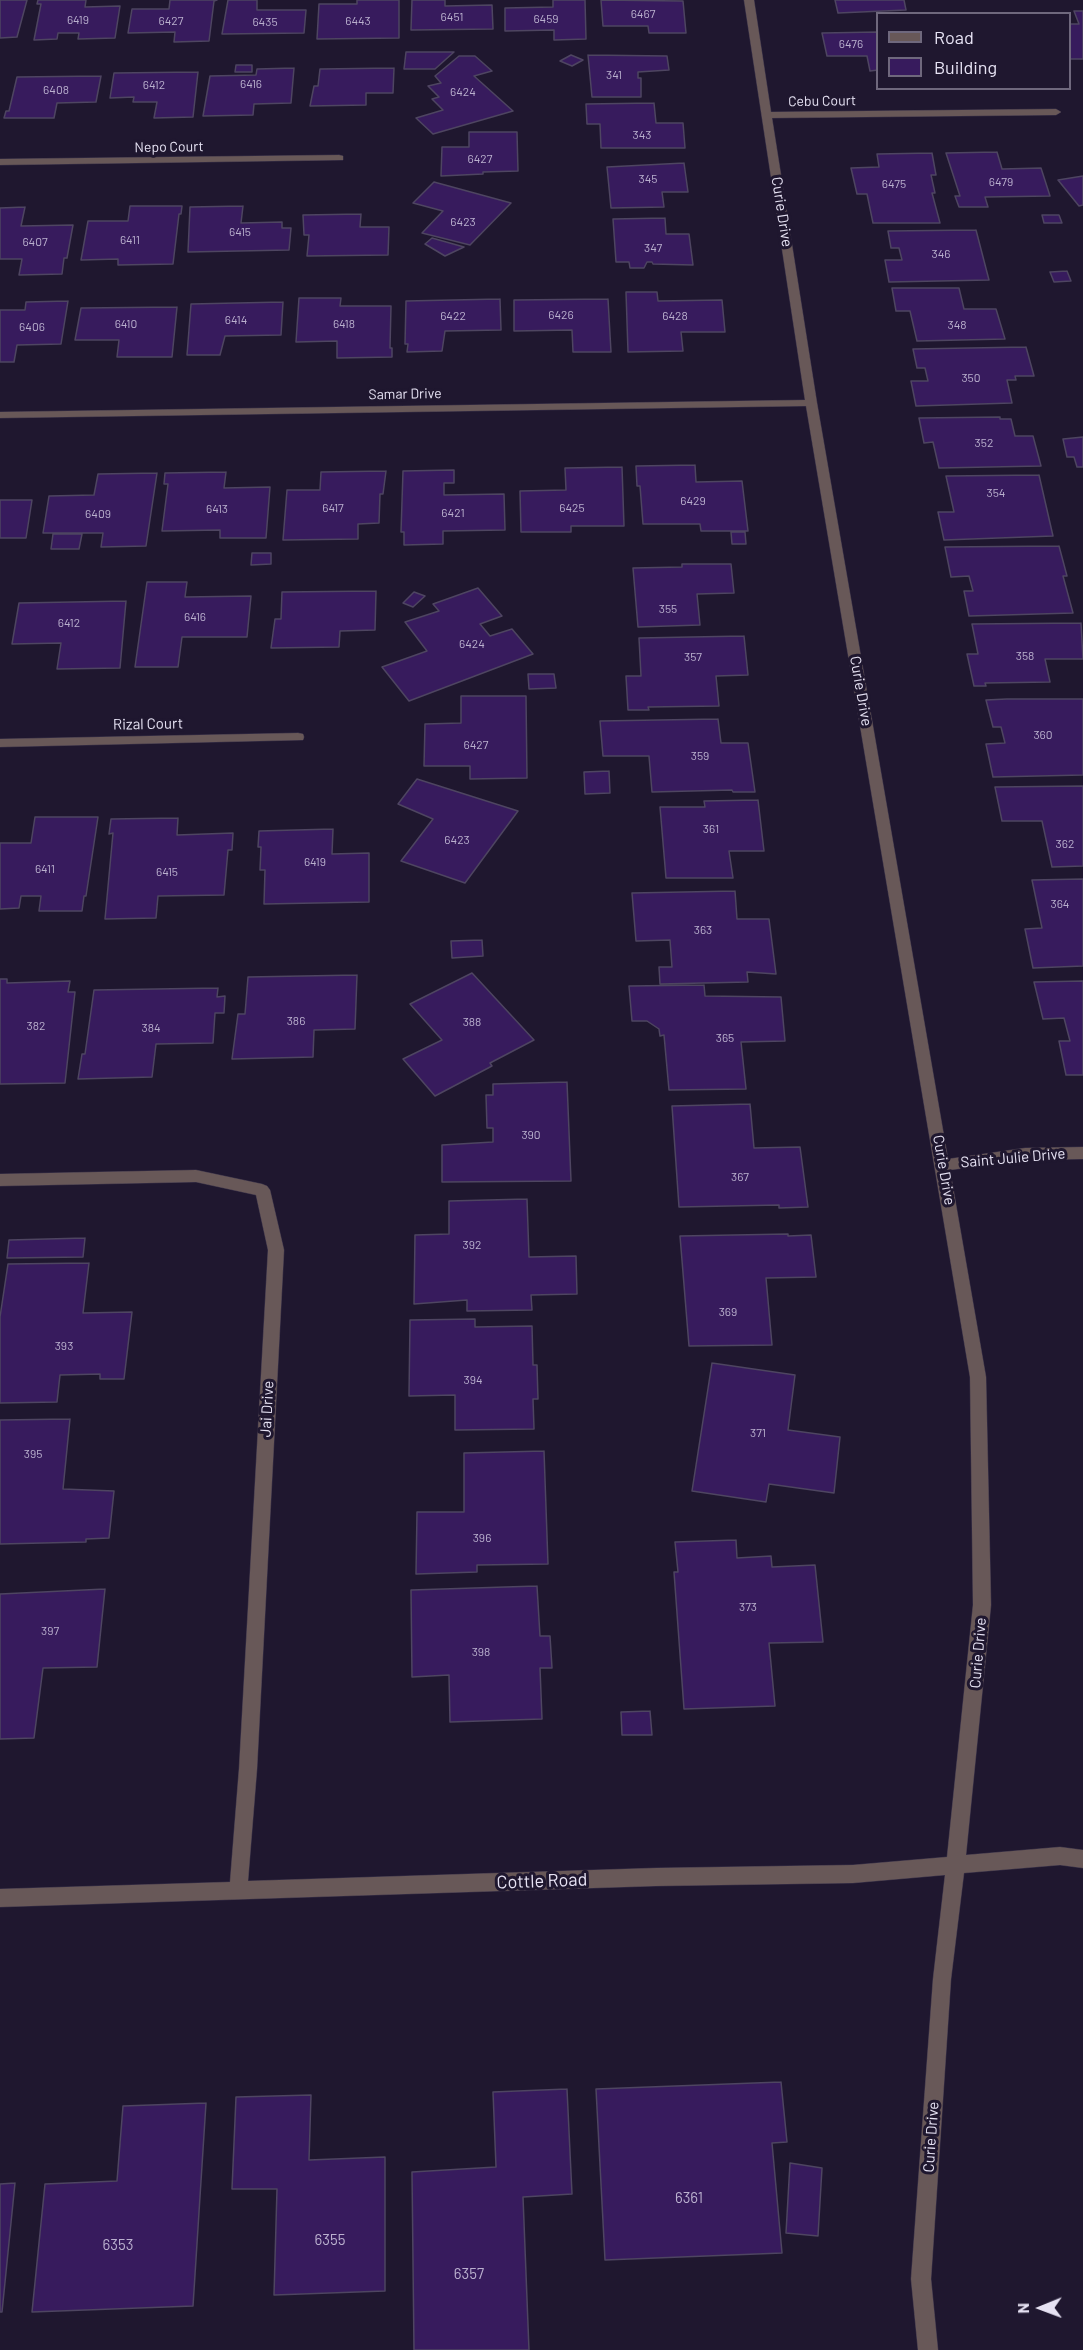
<!DOCTYPE html>
<style>
body{margin:0}
#map{position:relative;width:1083px;height:2350px;overflow:hidden;background:#1f172f;font-family:Barlow,sans-serif}
canvas{display:block}
.legend{position:absolute;left:876px;top:12px;width:195px;height:78px;box-sizing:border-box;background:#1f172f;border:2px solid #6f687d;margin:0;padding:8px 10px;list-style:none;font-size:18px;color:#e6e2f3}
.legend li{display:flex;align-items:center;gap:12px;height:30px}
.legend b{width:30px;border:2px solid #6f687d}
.north{position:absolute;left:1011px;top:2278px;width:60px;height:60px;-webkit-text-stroke:4px #1f172f;paint-order:stroke;rotate:269deg;font-size:16px;font-weight:700;line-height:24px;text-align:center;color:#e6e2f3}
.north::after{content:'';display:block;margin:auto;width:21px;height:27px;background:#e6e2f3;clip-path:polygon(50% 0,100% 100%,50% 72%,0 100%)}
</style>
<div id="map">
<canvas width="1083" height="2350"></canvas>
<ul class="legend">
<li><b style="height:8px;background:#685858"></b>Road</li>
<li><b style="height:16px;background:#371b5d"></b>Building</li>
</ul>
<div class="north">N</div>
</div>
<script>
const c = document.querySelector('canvas').getContext('2d');
c.lineJoin = 'round';
function paint(path, color) { c.fillStyle = color; c.fill(path, 'evenodd'); }
const toPath = rows => new Path2D(rows.map(r => 'M' + r).join(''));
function stroke(path, color, width, dash) { c.strokeStyle = color; c.lineWidth = width; c.lineCap = dash ? 'butt' : 'round'; c.setLineDash(dash || []); c.stroke(path); }
function drawText(font, color, halo, rows, align = 'center') {
  c.font = font + ' Barlow,sans-serif'; c.lineWidth = 6; c.setLineDash([]); c.textBaseline = 'middle'; c.strokeStyle = halo; c.fillStyle = color; for (const [text, x, y, turn = 0] of rows) {
    c.save(); c.translate(x, y); c.rotate((+turn || 0) * Math.PI / 180); c.textAlign = isNaN(turn) ? turn : align; if (halo) c.strokeText(text, 0, 0); c.fillText(text, 0, 0); c.restore();
  }
}
const building = toPath([
 [0,0,27,0,17,37,0,38,0,0],
 [38,0,86,0,85,7,120,6,115,38,78,39,79,33,58,33,57,39,34,40,41,4,37,4,38,0],
 [170,0,217,0,214,1,209,41,174,42,175,32,128,33,132,9,169,9,170,0],
 [228,0,257,0,257,10,306,10,304,33,222,34,228,0],
 [357,0,399,0,399,38,317,39,319,4,357,4,357,0],
 [412,0,445,0,445,6,492,5,493,29,411,30,412,0],
 [553,0,585,0,586,39,554,40,554,30,505,31,505,8,553,7,553,0],
 [601,0,683,1,686,33,649,33,648,26,603,26,601,0],
 [835,0,904,0,906,10,838,13,835,0],
 [1074,11,1083,11,1083,59,1070,59,1070,24,1079,24,1074,11],
 [878,32,878,70,870,71,867,56,827,56,822,33,878,32],
 [406,52,454,52,435,69,404,69,406,52],
 [571,55,583,60,572,66,560,61,571,55],
 [588,55,667,56,669,70,638,72,638,78,641,78,641,97,592,97,588,55],
 [459,56,475,56,492,71,474,76,513,111,433,134,416,118,443,110,432,99,439,97,428,86,441,83,435,76,459,56],
 [236,65,252,65,252,72,235,72,236,65],
 [294,68,291,103,254,104,253,115,203,116,210,76,256,75,257,69,294,68],
 [394,68,393,93,366,93,366,105,310,106,314,86,318,86,320,69,394,68],
 [198,72,193,117,154,118,157,102,133,102,134,97,110,98,114,73,198,72],
 [101,76,96,102,57,103,54,118,4,118,6,111,9,111,17,77,101,76],
 [654,103,656,123,683,123,685,148,601,148,600,124,587,124,586,104,654,103],
 [469,132,517,132,518,171,483,172,483,174,441,176,442,147,469,147,469,132],
 [997,152,1002,169,1041,168,1050,196,985,197,988,207,959,207,955,196,960,196,946,153,997,152],
 [932,153,936,175,931,175,935,193,932,193,940,223,873,223,867,194,857,194,851,168,879,167,877,154,932,153],
 [684,163,688,192,662,192,664,207,611,208,607,167,684,163],
 [1083,176,1083,205,1079,206,1058,180,1083,176],
 [434,182,511,203,470,245,422,233,443,211,413,203,434,182],
 [130,206,182,206,181,214,179,214,173,264,118,265,118,259,81,260,88,221,128,221,130,206],
 [243,206,241,223,282,222,282,228,291,228,289,250,188,252,190,207,243,206],
 [25,207,21,226,73,225,67,258,64,258,62,274,19,275,22,259,0,259,0,208,25,207],
 [361,214,360,227,389,227,388,255,307,256,309,235,304,235,303,215,361,214],
 [1042,215,1059,215,1062,223,1044,223,1042,215],
 [665,218,666,234,689,234,693,265,653,264,652,262,647,262,644,268,630,268,629,262,616,262,613,219,665,218],
 [976,230,989,280,889,282,885,260,902,260,899,248,891,248,888,231,976,230],
 [432,238,464,247,445,256,425,244,432,238],
 [1067,271,1071,281,1054,282,1050,272,1067,271],
 [892,288,959,288,964,309,996,309,1005,339,917,341,910,311,896,311,892,288],
 [626,292,657,292,658,301,722,300,725,332,681,332,683,351,628,352,626,292],
 [299,298,341,298,340,306,391,306,390,348,392,348,392,357,337,358,337,341,296,342,299,298],
 [500,299,501,330,445,331,442,351,407,352,408,344,405,344,406,301,500,299],
 [608,299,611,352,573,352,572,330,514,331,514,300,608,299],
 [68,301,61,344,17,345,14,362,0,362,0,310,25,310,26,302,68,301],
 [283,302,281,335,225,336,220,355,187,355,191,304,283,302],
 [177,307,172,357,117,357,119,340,75,340,81,308,177,307],
 [1026,347,1034,376,1015,376,1016,380,1007,380,1012,403,916,406,911,381,928,381,925,368,917,368,913,349,1026,347],
 [1000,417,1000,419,1011,419,1015,436,1033,436,1041,466,939,468,933,442,924,443,919,418,1000,417],
 [1083,437,1083,467,1077,467,1074,457,1067,457,1063,439,1083,437],
 [695,465,696,482,742,481,748,531,701,531,700,524,643,524,640,486,637,486,636,466,695,465],
 [622,467,624,526,571,526,571,532,521,532,520,491,566,490,565,468,622,467],
 [454,470,454,483,444,483,444,495,504,494,505,530,443,531,443,544,404,545,404,532,401,532,403,471,454,470],
 [386,471,383,494,380,494,379,523,358,524,358,539,283,540,287,490,320,490,321,472,386,471],
 [226,472,224,488,270,487,266,538,220,538,220,530,162,531,168,484,164,484,165,473,226,472],
 [157,473,146,546,101,547,103,533,43,533,49,496,94,495,98,474,157,473],
 [1039,475,1053,536,944,540,938,512,954,512,946,476,1039,475],
 [0,500,32,500,26,538,0,538,0,500],
 [731,532,745,532,746,544,732,544,731,532],
 [53,534,82,534,79,549,51,549,53,534],
 [1059,546,1067,576,1063,576,1073,613,969,616,964,591,973,591,969,576,951,577,945,547,1059,546],
 [252,553,271,553,271,564,251,565,252,553],
 [682,564,731,564,734,593,697,594,700,625,638,627,633,568,682,567,682,564],
 [147,582,187,582,185,597,251,596,247,637,182,637,178,667,135,667,147,582],
 [478,588,502,616,480,624,490,636,512,629,533,654,409,701,382,667,427,651,405,622,439,611,433,604,478,588],
 [376,591,375,630,340,631,339,647,271,648,275,619,281,619,282,592,376,591],
 [414,592,425,596,413,607,403,603,414,592],
 [126,601,120,668,57,669,61,643,12,644,19,603,126,601],
 [1081,623,1083,659,1045,659,1050,682,985,683,986,686,974,686,967,654,978,654,972,624,1081,623],
 [744,636,748,675,716,676,719,706,648,707,649,710,628,710,626,676,641,676,639,638,744,636],
 [528,674,554,674,556,688,529,689,528,674],
 [461,696,526,696,527,778,470,779,470,766,424,766,425,724,461,723,461,696],
 [1007,699,1083,699,1083,775,993,777,986,744,1005,743,1001,727,993,727,986,700,1007,699],
 [718,719,721,743,748,743,755,792,733,792,732,790,652,792,649,756,603,756,600,721,718,719],
 [609,771,610,793,585,794,584,772,609,771],
 [417,779,518,811,465,883,401,861,433,819,398,804,417,779],
 [1083,786,1083,866,1052,867,1042,821,1002,821,995,787,1083,786],
 [758,800,764,851,729,851,733,878,666,878,660,807,705,807,704,801,758,800],
 [35,817,98,817,86,896,84,896,82,911,39,911,41,896,21,896,19,908,0,909,0,843,31,843,35,817],
 [178,818,177,835,233,833,232,850,228,850,224,895,158,896,156,918,105,919,113,833,109,834,111,819,178,818],
 [333,829,332,854,369,853,369,902,264,904,265,870,260,870,261,847,258,847,259,831,333,829],
 [1083,879,1083,966,1033,968,1025,929,1042,928,1032,880,1083,879],
 [735,891,737,919,769,919,776,974,747,972,748,982,660,984,659,967,672,967,670,940,636,941,632,893,735,891],
 [482,940,483,956,452,958,451,941,482,940],
 [472,973,534,1040,490,1063,492,1066,435,1096,403,1059,442,1040,410,1004,472,973],
 [357,975,355,1029,314,1030,313,1057,232,1059,238,1014,245,1014,248,977,357,975],
 [0,979,7,979,7,983,70,981,68,992,75,992,65,1083,0,1084,0,979],
 [1083,981,1083,1075,1066,1075,1059,1041,1070,1041,1064,1018,1043,1019,1034,982,1083,981],
 [704,985,705,996,781,997,785,1041,741,1042,746,1089,669,1090,664,1035,660,1036,659,1029,647,1021,632,1021,629,986,704,985],
 [218,988,217,997,225,996,224,1013,215,1013,213,1043,156,1044,152,1077,78,1079,82,1054,85,1054,94,990,218,988],
 [567,1082,571,1181,442,1182,442,1145,493,1142,493,1128,487,1128,486,1095,493,1095,493,1084,567,1082],
 [750,1104,754,1148,800,1147,808,1207,779,1208,779,1205,679,1207,672,1106,750,1104],
 [527,1199,529,1257,576,1256,577,1294,531,1295,532,1310,467,1311,467,1300,414,1304,415,1235,449,1234,449,1201,527,1199],
 [788,1234,788,1236,811,1235,816,1277,766,1278,772,1345,689,1346,680,1236,788,1234],
 [85,1238,83,1257,7,1258,9,1240,85,1238],
 [89,1263,83,1313,132,1312,124,1379,100,1379,100,1374,60,1375,57,1402,0,1403,0,1317,8,1264,89,1263],
 [475,1319,475,1327,532,1326,533,1365,537,1365,538,1399,533,1399,534,1429,455,1430,455,1395,409,1396,410,1320,475,1319],
 [712,1363,795,1375,788,1430,840,1437,834,1493,769,1484,766,1502,692,1491,712,1363],
 [70,1419,63,1489,114,1491,109,1538,86,1539,86,1542,0,1544,0,1420,70,1419],
 [544,1451,548,1564,477,1565,477,1572,416,1574,417,1512,464,1512,464,1453,544,1451],
 [736,1540,737,1558,771,1556,772,1567,815,1565,823,1642,769,1643,775,1706,684,1709,674,1572,678,1572,675,1542,736,1540],
 [537,1586,540,1636,550,1636,552,1668,540,1668,542,1719,450,1722,449,1675,412,1677,411,1590,537,1586],
 [105,1589,97,1667,43,1668,34,1738,0,1739,0,1594,105,1589],
 [650,1711,652,1735,622,1735,621,1712,650,1711],
 [781,2082,787,2142,772,2143,782,2253,605,2260,596,2089,781,2082],
 [567,2089,572,2194,523,2197,529,2350,414,2350,412,2172,496,2167,493,2092,567,2089],
 [311,2095,309,2160,385,2157,385,2291,274,2295,277,2189,232,2189,236,2097,311,2095],
 [206,2103,193,2306,32,2312,45,2184,117,2181,123,2106,206,2103],
 [790,2163,822,2168,818,2236,786,2233,790,2163],
 [15,2183,2,2312,0,2312,0,2184,15,2183]
]);
paint(building, '#371b5d');
stroke(building, '#4e4561', 1.5);
const minor = toPath([
 [744,0,754,0,771,112,1056,109,1061,112,1056,115,772,118,817,403,948,1159,1025,1148,1083,1147,1083,1159,1025,1160,950,1170,986,1377,991,1605,966,1855,1060,1847,1083,1850,1083,1868,1060,1865,964,1873,951,1979,931,2279,938,2350,918,2350,911,2279,933,1979,945,1875,853,1883,656,1886,0,1907,0,1889,230,1882,239,1769,268,1250,256,1195,196,1182,0,1186,0,1174,196,1170,262,1184,267,1186,270,1190,284,1250,257,1769,248,1881,656,1868,853,1865,947,1857,973,1605,970,1377,806,406,0,418,0,412,805,400,744,0],
 [339,155,343,156,343,160,0,165,0,159,339,155],
 [298,733,303,734,304,737,303,740,0,747,0,739,298,733]
]);
stroke(minor, '#3b334a', 1);
paint(minor, '#685858');
drawText('12px', '#bab0ce', null, [
 ["6467",643,14],
 ["6451",452,17],
 ["6459",546,19],
 ["6419",78,20],
 ["6427",171,21],
 ["6443",358,21],
 ["6435",265,22],
 ["6476",851,44],
 ["341",614,75],
 ["6416",251,84],
 ["6412",154,85],
 ["6408",56,90],
 ["6424",463,92],
 ["343",642,135],
 ["6427",480,159],
 ["345",648,179],
 ["6479",1001,182],
 ["6475",894,184],
 ["6423",463,222],
 ["6415",240,232],
 ["6411",130,240],
 ["6407",35,242],
 ["347",653,248],
 ["346",941,254],
 ["6426",561,315],
 ["6422",453,316],
 ["6428",675,316],
 ["6414",236,320],
 ["6410",126,324],
 ["6418",344,324],
 ["348",957,325],
 ["6406",32,327],
 ["350",971,378],
 ["352",984,443],
 ["354",996,493],
 ["6429",693,501],
 ["6417",333,508],
 ["6425",572,508],
 ["6413",217,509],
 ["6421",453,513],
 ["6409",98,514],
 ["355",668,609],
 ["6416",195,617],
 ["6412",69,623],
 ["6424",472,644],
 ["358",1025,656],
 ["357",693,657],
 ["360",1043,735],
 ["6427",476,745],
 ["359",700,756],
 ["361",711,829],
 ["6423",457,840],
 ["362",1065,844],
 ["6419",315,862],
 ["6411",45,869],
 ["6415",167,872],
 ["364",1060,904],
 ["363",703,930],
 ["386",296,1021],
 ["388",472,1022],
 ["382",36,1026],
 ["384",151,1028],
 ["365",725,1038],
 ["390",531,1135],
 ["367",740,1177],
 ["392",472,1245],
 ["369",728,1312],
 ["393",64,1346],
 ["394",473,1380],
 ["371",758,1433],
 ["395",33,1454],
 ["396",482,1538],
 ["373",748,1607],
 ["397",50,1631],
 ["398",481,1652]
]);
drawText('14px', '#e6e2f3', '#1f172f', [
 ["Cebu Court",822,101,-1],
 ["Nepo Court",169,147,-1],
 ["Samar Drive",405,394,-1]
]);
drawText('15px', '#e6e2f3', '#1f172f', [
 ["Curie Drive",782,212,81],
 ["Curie Drive",861,691,80],
 ["Rizal Court",148,724,-1],
 ["Saint Julie Drive",1013,1158,-5],
 ["Curie Drive",944,1170,80],
 ["Jai Drive",267,1409,-87],
 ["Curie Drive",978,1653,-85],
 ["Curie Drive",931,2137,-86]
]);
drawText('15px', '#bab0ce', null, [
 ["6361",689,2198],
 ["6355",330,2240],
 ["6353",118,2245],
 ["6357",469,2274]
]);
drawText('18px', '#e6e2f3', '#1f172f', [
 ["Cottle Road",542,1881,-2]
]);
</script>
